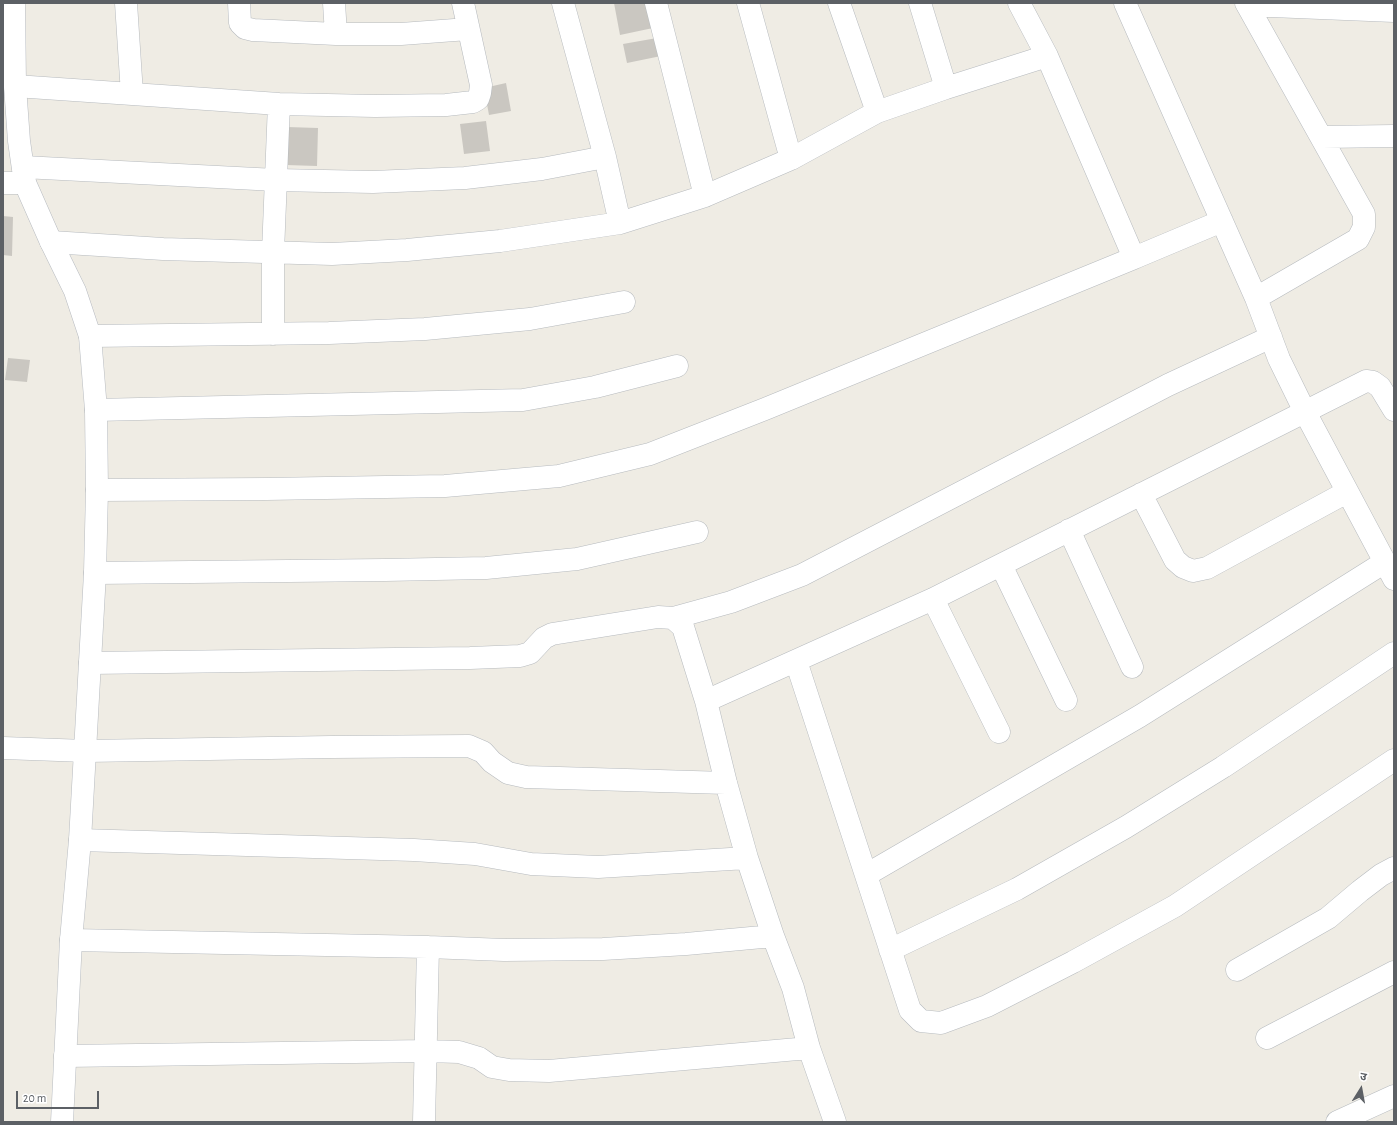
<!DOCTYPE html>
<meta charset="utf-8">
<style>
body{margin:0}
#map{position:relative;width:1397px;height:1125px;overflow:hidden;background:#efece4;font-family:"Alegreya Sans","Noto Sans Devanagari",sans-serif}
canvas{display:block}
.frame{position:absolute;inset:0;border:4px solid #5c6065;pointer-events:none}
.north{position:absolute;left:1341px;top:1069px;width:40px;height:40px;-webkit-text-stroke:3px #fff;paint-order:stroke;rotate:11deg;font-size:11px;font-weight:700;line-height:16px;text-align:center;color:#5c6065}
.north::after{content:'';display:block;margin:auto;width:14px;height:18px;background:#5c6065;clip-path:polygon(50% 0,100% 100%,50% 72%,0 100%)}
.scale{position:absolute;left:16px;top:1091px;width:83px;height:18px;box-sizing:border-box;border:2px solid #5c6065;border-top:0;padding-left:5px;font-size:12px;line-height:14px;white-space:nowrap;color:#5c6065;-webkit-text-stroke:3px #fff;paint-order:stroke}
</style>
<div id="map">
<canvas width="1397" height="1125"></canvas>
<div class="frame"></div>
<div class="north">उ</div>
<div class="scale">20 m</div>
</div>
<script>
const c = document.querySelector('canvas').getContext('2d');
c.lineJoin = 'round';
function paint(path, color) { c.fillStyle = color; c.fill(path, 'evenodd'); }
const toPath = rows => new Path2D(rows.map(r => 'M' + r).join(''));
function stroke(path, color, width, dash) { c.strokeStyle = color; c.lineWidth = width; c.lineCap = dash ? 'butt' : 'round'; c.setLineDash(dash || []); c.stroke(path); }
paint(toPath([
 [614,3,648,3,653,28,620,35],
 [657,38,661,56,627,63,623,44],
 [506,83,511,111,489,115,484,88],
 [486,121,490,151,464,154,460,124],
 [287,127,318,128,317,166,286,165],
 [3,216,13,217,12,256,3,255],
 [8,358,30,360,27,382,5,380]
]), '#cac7c1');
const street = toPath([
 [126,3,132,94],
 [239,3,240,23,245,28,253,30,336,34,401,34,468,29],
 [334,3,336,34],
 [563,3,605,157,620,223],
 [656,3,705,196],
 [748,3,791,159],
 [839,3,877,112],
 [920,3,946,88],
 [1019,3,1047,56,1134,258,1222,221],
 [1125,3,1256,298,1279,359,1305,412,1394,579],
 [1246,3,1364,214,1364,227,1358,239,1256,298],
 [1247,5,1394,11],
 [15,86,279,104,375,106,446,105,473,102,478,99,480,93,481,85,463,3],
 [1322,137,1394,136],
 [23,167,276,180,373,182,465,178,542,169,605,157],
 [3,183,25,183],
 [51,242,163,249,332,254,407,250,500,241,620,223,705,196,791,159,877,112,946,88,1047,56],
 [273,334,273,252,279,104],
 [90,336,329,333,425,329,530,319,624,302],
 [96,410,523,400,595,387,677,366],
 [97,490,266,489,445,486,559,476,650,454,765,409,1134,258],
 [1141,494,1175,560,1183,567,1193,571,1207,568,1347,492],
 [1069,530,1132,667],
 [1001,565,1066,700],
 [95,573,385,570,486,568,577,559,697,532],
 [933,599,999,732],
 [673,618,731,602,802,575,1168,385,1271,337],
 [796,661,910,1010,921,1021,941,1023,987,1006,1073,962,1175,906,1394,760],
 [90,663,470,658,520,656,530,653,544,638,552,634,658,617,673,618,683,627,706,701],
 [3,748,86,751,331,747,469,746,483,752,492,762,508,773,526,777,726,783],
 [80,840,414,850,475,854,531,864,598,867,747,858],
 [866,875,1140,716,1385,562],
 [71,940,428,947,504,950,603,949,686,944,773,936],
 [890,950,1017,889,1126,827,1223,767,1394,653],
 [1237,970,1328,918,1360,891,1381,875,1394,868],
 [1267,1038,1394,972],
 [65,1056,427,1051,459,1052,479,1058,492,1067,509,1070,549,1071,809,1048],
 [424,1122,428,947],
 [835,1122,809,1048,793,988,773,936,747,858,726,783,706,701,933,599,1366,381,1373,382,1380,387,1394,410],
 [1337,1122,1394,1096]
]);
const secondary = toPath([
 [14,3,15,86,19,141,25,183,51,242,75,291,90,336,96,410,97,490,95,573,80,840,71,940,62,1122]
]);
stroke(street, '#b6babe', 23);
stroke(secondary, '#b7bbc0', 23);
stroke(street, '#fff', 22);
stroke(secondary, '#fff', 22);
</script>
